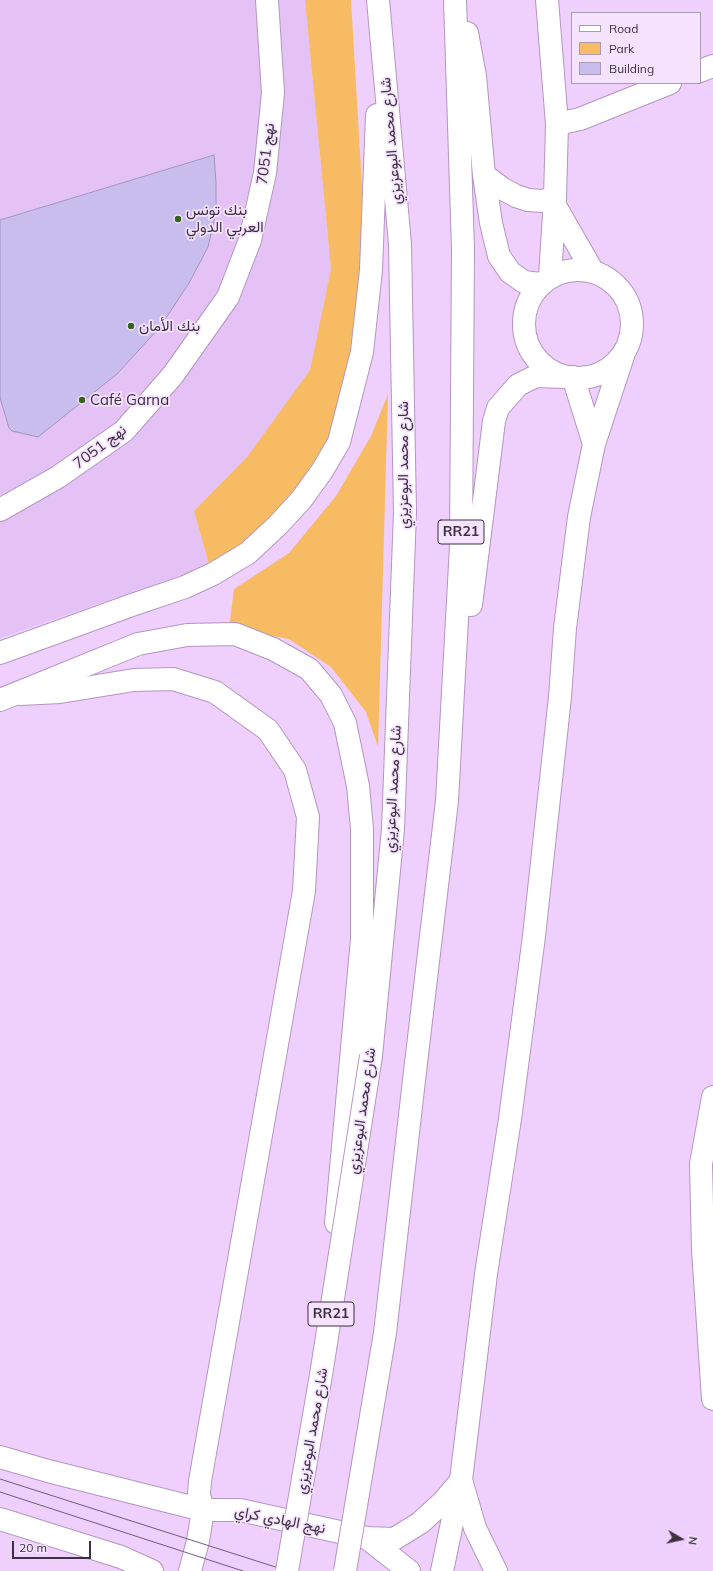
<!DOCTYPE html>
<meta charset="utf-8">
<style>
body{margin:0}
#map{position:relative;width:713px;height:1571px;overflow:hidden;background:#efcffc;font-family:Mulish,sans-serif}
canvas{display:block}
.legend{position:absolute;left:571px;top:12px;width:130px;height:72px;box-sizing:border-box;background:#f5e2fd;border:1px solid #ab9bb2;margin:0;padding:5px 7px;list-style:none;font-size:12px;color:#3c3041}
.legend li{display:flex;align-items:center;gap:8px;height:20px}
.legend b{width:20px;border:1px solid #ab9bb2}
.north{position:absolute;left:661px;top:1519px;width:40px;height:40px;-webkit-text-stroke:3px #f5e2fd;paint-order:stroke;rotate:99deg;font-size:11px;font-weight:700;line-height:16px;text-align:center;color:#3c3041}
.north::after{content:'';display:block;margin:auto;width:14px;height:18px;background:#3c3041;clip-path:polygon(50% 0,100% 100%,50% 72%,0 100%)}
.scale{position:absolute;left:12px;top:1541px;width:79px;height:18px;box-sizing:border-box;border:2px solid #3c3041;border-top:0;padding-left:5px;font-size:12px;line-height:14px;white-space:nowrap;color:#3c3041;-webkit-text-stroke:3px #f5e2fd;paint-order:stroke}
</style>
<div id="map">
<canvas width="713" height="1571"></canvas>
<ul class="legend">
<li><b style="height:5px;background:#fff"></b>Road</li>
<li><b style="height:11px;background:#f7bc63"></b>Park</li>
<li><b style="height:11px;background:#c9bdee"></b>Building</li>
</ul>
<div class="north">N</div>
<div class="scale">20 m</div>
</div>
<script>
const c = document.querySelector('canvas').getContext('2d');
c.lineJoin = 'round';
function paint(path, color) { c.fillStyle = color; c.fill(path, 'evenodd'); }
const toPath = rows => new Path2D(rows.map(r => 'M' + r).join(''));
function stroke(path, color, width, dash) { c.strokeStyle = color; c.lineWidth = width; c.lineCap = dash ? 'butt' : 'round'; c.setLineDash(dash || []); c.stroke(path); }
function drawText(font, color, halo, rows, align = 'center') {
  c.font = font + ' Mulish,Vazirmatn,sans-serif'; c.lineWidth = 3.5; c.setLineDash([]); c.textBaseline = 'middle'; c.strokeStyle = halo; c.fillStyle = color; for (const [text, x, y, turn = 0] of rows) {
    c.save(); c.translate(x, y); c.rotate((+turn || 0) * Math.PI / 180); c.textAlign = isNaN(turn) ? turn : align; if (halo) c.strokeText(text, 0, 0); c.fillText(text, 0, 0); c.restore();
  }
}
paint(toPath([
 [0,0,305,0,331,269,310,370,247,457,194,511,210,568,135,591,0,638]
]), '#e5c2f5');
paint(toPath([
 [305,0,351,0,366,254,357,347,341,405,329,436,311,470,268,524,210,568,194,511,247,457,310,370,331,269],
 [388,394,378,747,366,712,331,667,289,639,229,628,234,589,289,553,336,496,371,436]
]), '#f7bc63');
const building = toPath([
 [214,155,216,183,216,212,208,247,189,283,160,327,117,374,38,437,12,431,9,428,0,398,0,220,214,155]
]);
paint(building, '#c9bdee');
stroke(building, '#a095c3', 1);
const minor = toPath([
 [547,0,557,124,555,198,550,277],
 [700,71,713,66],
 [557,124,580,119,670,83],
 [554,204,592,270],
 '524 324a54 54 0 1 1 108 0a54 54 0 1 1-108 0Z',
 [573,377,594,444],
 [0,510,58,477,124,431,173,375,228,297,250,240,265,173,273,93,267,0],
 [713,1097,701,1164,703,1250,713,1399],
 [0,1457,48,1471,203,1510,199,1495,200,1481,304,891,308,817,295,770,268,730,215,692,173,679,134,680,60,692,20,694],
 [462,1483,475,1528,496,1571],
 [0,1519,121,1557,152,1571],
 [367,1538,394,1539,420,1523,442,1503,459,1483],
 [190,1571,198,1541,203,1510,240,1510,367,1538,409,1571],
 [442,1571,461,1480,486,1274,510,1119,534,936,560,697,565,628,579,517,594,444,623,356]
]);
const highway = toPath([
 [467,33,475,76,484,175,491,223,499,256,510,272,524,282,540,284],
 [484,175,503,189,516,196,528,200,542,201,555,198],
 [471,605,494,421,498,408,518,385,536,376,565,377],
 [0,653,132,605,185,587,213,574,248,553,278,525,301,500,322,471,339,442,362,352,371,270,377,115],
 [0,700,138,644,187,635,235,634,273,649,309,669,331,695,345,723,358,786,362,829,362,939,336,1223],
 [371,1056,393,829,405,512,400,244,378,0],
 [416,1063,447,801,461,546,463,249,455,0]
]);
stroke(minor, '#b496c1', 24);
stroke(highway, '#b496c1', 24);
stroke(minor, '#fff', 22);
stroke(highway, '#fff', 22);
stroke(toPath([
 [0,1479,288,1571],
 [0,1492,243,1571]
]), '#6f5e77', 1);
const highwayBridge = toPath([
 [287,1571,321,1375,371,1056],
 [345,1571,385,1333,416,1063]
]);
stroke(highwayBridge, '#b496c1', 24, []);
stroke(highwayBridge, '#fff', 22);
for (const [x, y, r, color] of [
 [178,219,4,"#38621f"],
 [131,326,4,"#38621f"],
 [82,400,4,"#38621f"]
]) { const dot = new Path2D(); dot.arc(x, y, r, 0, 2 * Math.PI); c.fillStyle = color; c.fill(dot); stroke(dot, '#f5e2fd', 1.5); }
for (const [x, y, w] of [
 [461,532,46],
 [331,1314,46]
]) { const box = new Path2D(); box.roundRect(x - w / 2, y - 12, w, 24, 3); c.fillStyle = '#f5e2fd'; c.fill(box); stroke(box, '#3c3041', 1); }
drawText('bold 14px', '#3c3041', null, [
 ["RR21",461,532],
 ["RR21",331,1314]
]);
drawText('15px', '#3c3041', '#f5e2fd', [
 ["شارع محمد البوعزيزي",391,141,-95],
 ["نهج 7051",266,154,-83],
 ["نهج 7051",100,447,-37],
 ["شارع محمد البوعزيزي",403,465,-90],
 ["شارع محمد البوعزيزي",393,789,-87],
 ["شارع محمد البوعزيزي",362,1111,-82],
 ["شارع محمد البوعزيزي",312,1431,-80],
 ["نهج الهادي كراي",280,1520,11]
]);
drawText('15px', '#3c3041', '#f5e2fd', [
 ["بنك تونس",186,210],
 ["العربي الدولي",186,227],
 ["بنك الأمان",139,326],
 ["Café Garna",90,400]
], 'left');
</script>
